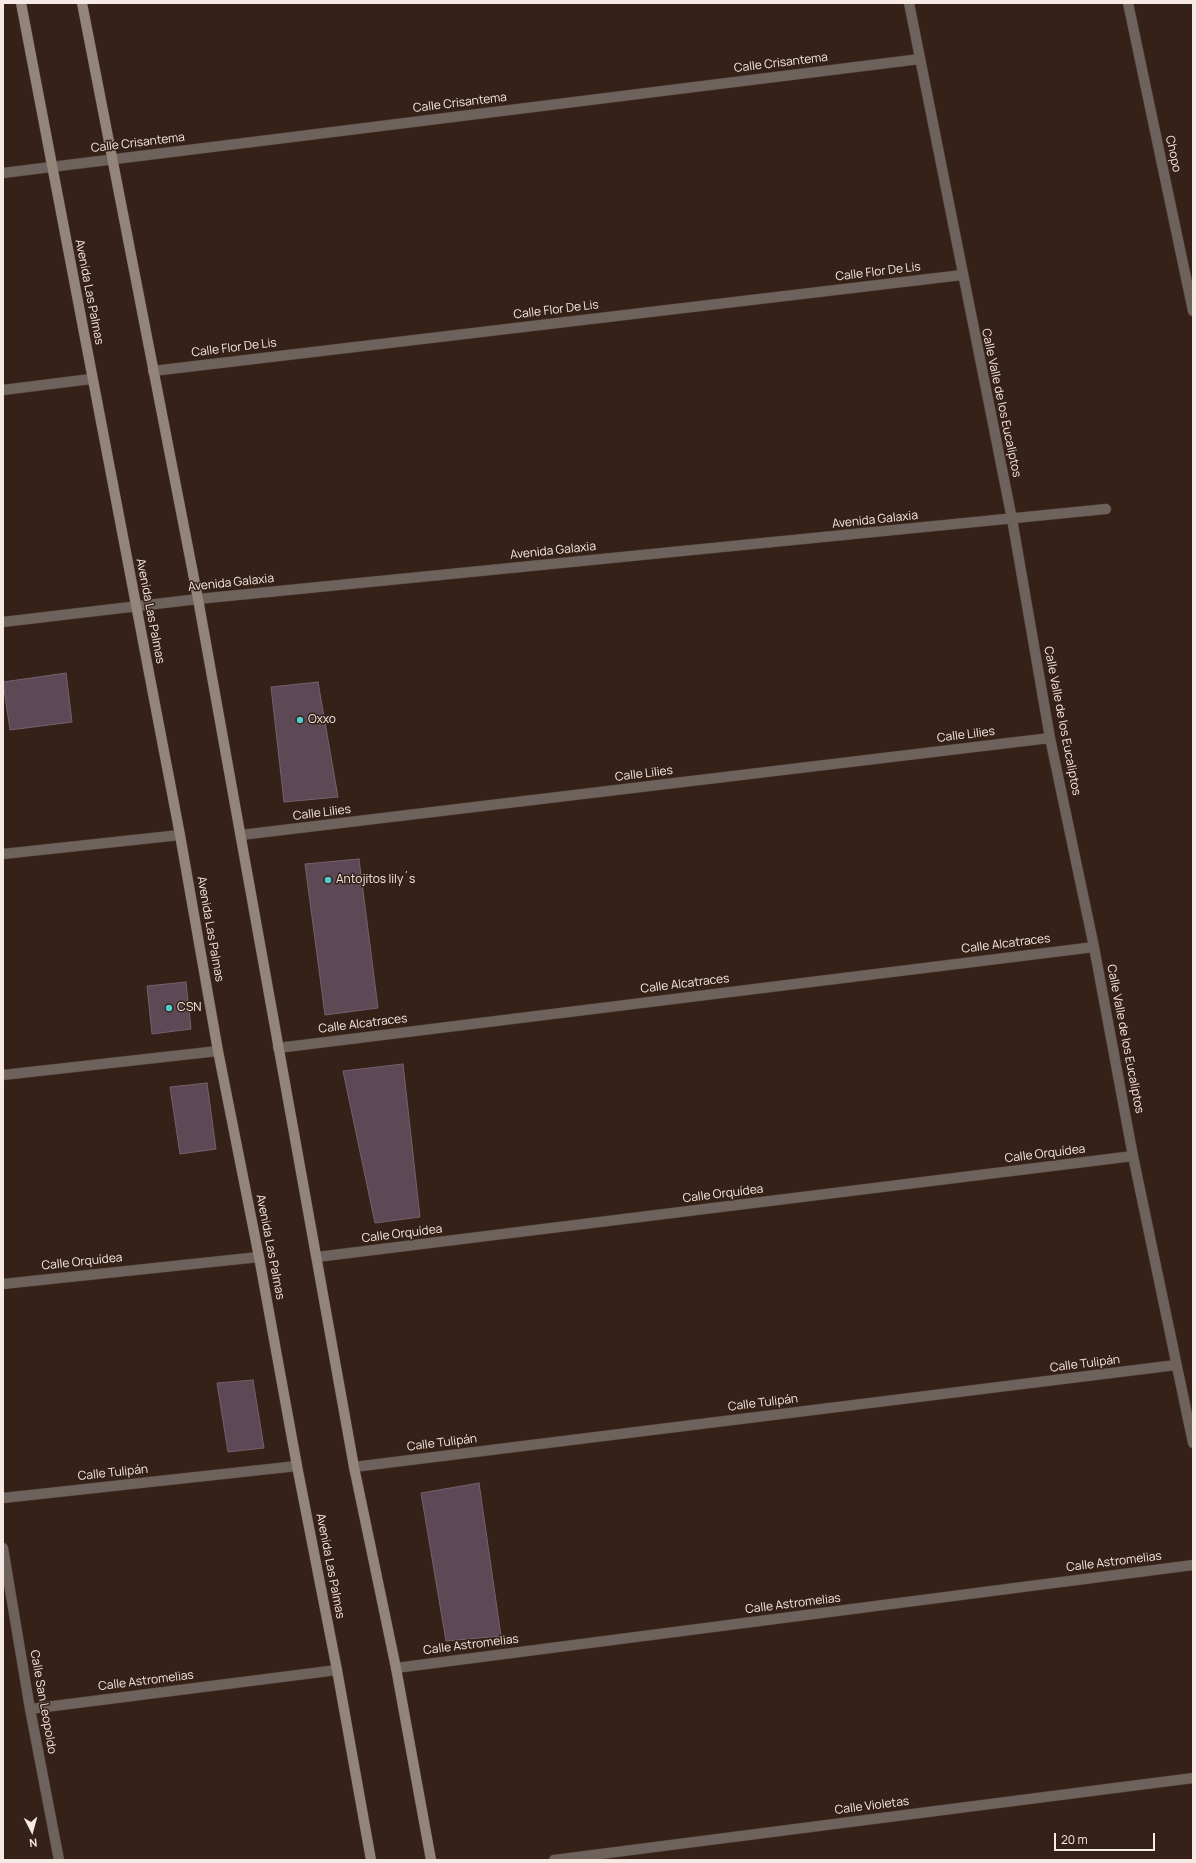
<!DOCTYPE html>
<meta charset="utf-8">
<style>
body{margin:0}
#map{position:relative;width:1196px;height:1863px;overflow:hidden;background:#352118;font-family:Manrope,sans-serif}
canvas{display:block}
.frame{position:absolute;inset:0;border:4px solid #f7e9e3;pointer-events:none}
.north{position:absolute;left:12px;top:1811px;width:40px;height:40px;-webkit-text-stroke:3px #352118;paint-order:stroke;rotate:174deg;font-size:11px;font-weight:700;line-height:16px;text-align:center;color:#f7e9e3}
.north::after{content:'';display:block;margin:auto;width:14px;height:18px;background:#f7e9e3;clip-path:polygon(50% 0,100% 100%,50% 72%,0 100%)}
.scale{position:absolute;left:1054px;top:1833px;width:101px;height:18px;box-sizing:border-box;border:2px solid #f7e9e3;border-top:0;padding-left:5px;font-size:12px;line-height:14px;white-space:nowrap;color:#f7e9e3;-webkit-text-stroke:3px #352118;paint-order:stroke}
</style>
<div id="map">
<canvas width="1196" height="1863"></canvas>
<div class="frame"></div>
<div class="north">N</div>
<div class="scale">20 m</div>
</div>
<script>
const c = document.querySelector('canvas').getContext('2d');
c.lineJoin = 'round';
function paint(path, color) { c.fillStyle = color; c.fill(path, 'evenodd'); }
const toPath = rows => new Path2D(rows.map(r => 'M' + r).join(''));
function stroke(path, color, width, dash) { c.strokeStyle = color; c.lineWidth = width; c.lineCap = dash ? 'butt' : 'round'; c.setLineDash(dash || []); c.stroke(path); }
function drawText(font, color, halo, rows, align = 'center') {
  c.font = font + ' Manrope,sans-serif'; c.lineWidth = 3; c.setLineDash([]); c.textBaseline = 'middle'; c.strokeStyle = halo; c.fillStyle = color; for (const [text, x, y, turn = 0] of rows) {
    c.save(); c.translate(x, y); c.rotate((+turn || 0) * Math.PI / 180); c.textAlign = isNaN(turn) ? turn : align; if (halo) c.strokeText(text, 0, 0); c.fillText(text, 0, 0); c.restore();
  }
}
const building = toPath([
 [66,673,72,722,10,730,3,682,66,673],
 [318,682,338,797,284,802,271,687,318,682],
 [359,859,378,1008,325,1015,305,864,359,859],
 [186,982,191,1029,152,1034,147,986,186,982],
 [403,1064,420,1217,375,1223,343,1071,403,1064],
 [207,1083,216,1149,180,1154,170,1087,207,1083],
 [253,1380,264,1448,228,1452,217,1383,253,1380],
 [479,1483,501,1636,446,1641,421,1493,479,1483]
]);
paint(building, '#5d4855');
stroke(building, '#77606e', 1);
const street = toPath([
 [909,3,1012,519,1050,738,1094,947,1133,1156,1193,1443],
 [1128,3,1193,311],
 [3,173,920,59],
 [153,371,962,275],
 [3,390,91,379],
 [3,622,198,599,1106,509],
 [241,835,1050,738],
 [3,854,180,835],
 [278,1048,1094,947],
 [3,1075,218,1051],
 [317,1257,1133,1156],
 [3,1284,259,1257],
 [354,1467,1176,1365],
 [3,1498,297,1466],
 [3,1548,30,1709,59,1860],
 [396,1668,1193,1565],
 [30,1709,337,1670],
 [554,1860,1193,1778]
]);
const secondary = toPath([
 [21,3,180,835,218,1051,259,1257,297,1466,337,1670,371,1860],
 [82,3,198,599,354,1467,396,1668,431,1860]
]);
stroke(street, '#503d34', 11);
stroke(secondary, '#503d34', 11);
stroke(street, '#6d635c', 10);
stroke(secondary, '#94857a', 10);
for (const [x, y, r, color] of [
 [300,720,4,"#52cdcc"],
 [328,880,4,"#52cdcc"],
 [169,1008,4,"#52cdcc"]
]) { const dot = new Path2D(); dot.arc(x, y, r, 0, 2 * Math.PI); c.fillStyle = color; c.fill(dot); stroke(dot, '#352118', 1.5); }
drawText('12px', '#f7e9e3', '#352118', [
 ["Calle Crisantema",781,63,-7],
 ["Calle Crisantema",460,103,-7],
 ["Calle Crisantema",138,143,-7],
 ["Chopo",1173,154,78],
 ["Calle Flor De Lis",878,272,-7],
 ["Avenida Las Palmas",89,292,79],
 ["Calle Flor De Lis",556,310,-7],
 ["Calle Flor De Lis",234,348,-7],
 ["Calle Valle de los Eucaliptos",1001,403,78],
 ["Avenida Galaxia",875,520,-6],
 ["Avenida Galaxia",553,551,-6],
 ["Avenida Galaxia",231,583,-6],
 ["Avenida Las Palmas",150,611,79],
 ["Calle Valle de los Eucaliptos",1062,721,79],
 ["Calle Lilies",966,735,-7],
 ["Calle Lilies",644,774,-7],
 ["Calle Lilies",322,813,-7],
 ["Avenida Las Palmas",210,929,80],
 ["Calle Alcatraces",1006,944,-7],
 ["Calle Alcatraces",685,984,-7],
 ["Calle Alcatraces",363,1024,-7],
 ["Calle Valle de los Eucaliptos",1125,1039,79],
 ["Calle Orquídea",1045,1154,-7],
 ["Calle Orquídea",723,1194,-7],
 ["Calle Orquídea",402,1234,-7],
 ["Avenida Las Palmas",270,1247,79],
 ["Calle Orquídea",82,1262,-6],
 ["Calle Tulipán",1085,1364,-7],
 ["Calle Tulipán",763,1403,-7],
 ["Calle Tulipán",442,1443,-7],
 ["Calle Tulipán",113,1473,-6],
 ["Calle Astromelias",1114,1562,-7],
 ["Avenida Las Palmas",330,1566,79],
 ["Calle Astromelias",793,1604,-7],
 ["Calle Astromelias",471,1645,-7],
 ["Calle Astromelias",146,1681,-7],
 ["Calle San Leopoldo",43,1702,80],
 ["Calle Violetas",872,1806,-7]
]);
drawText('12px', '#f7e9e3', '#352118', [
 ["Oxxo",308,720],
 ["Antojitos lily´s",336,880],
 ["CSN",177,1008]
], 'left');
</script>
